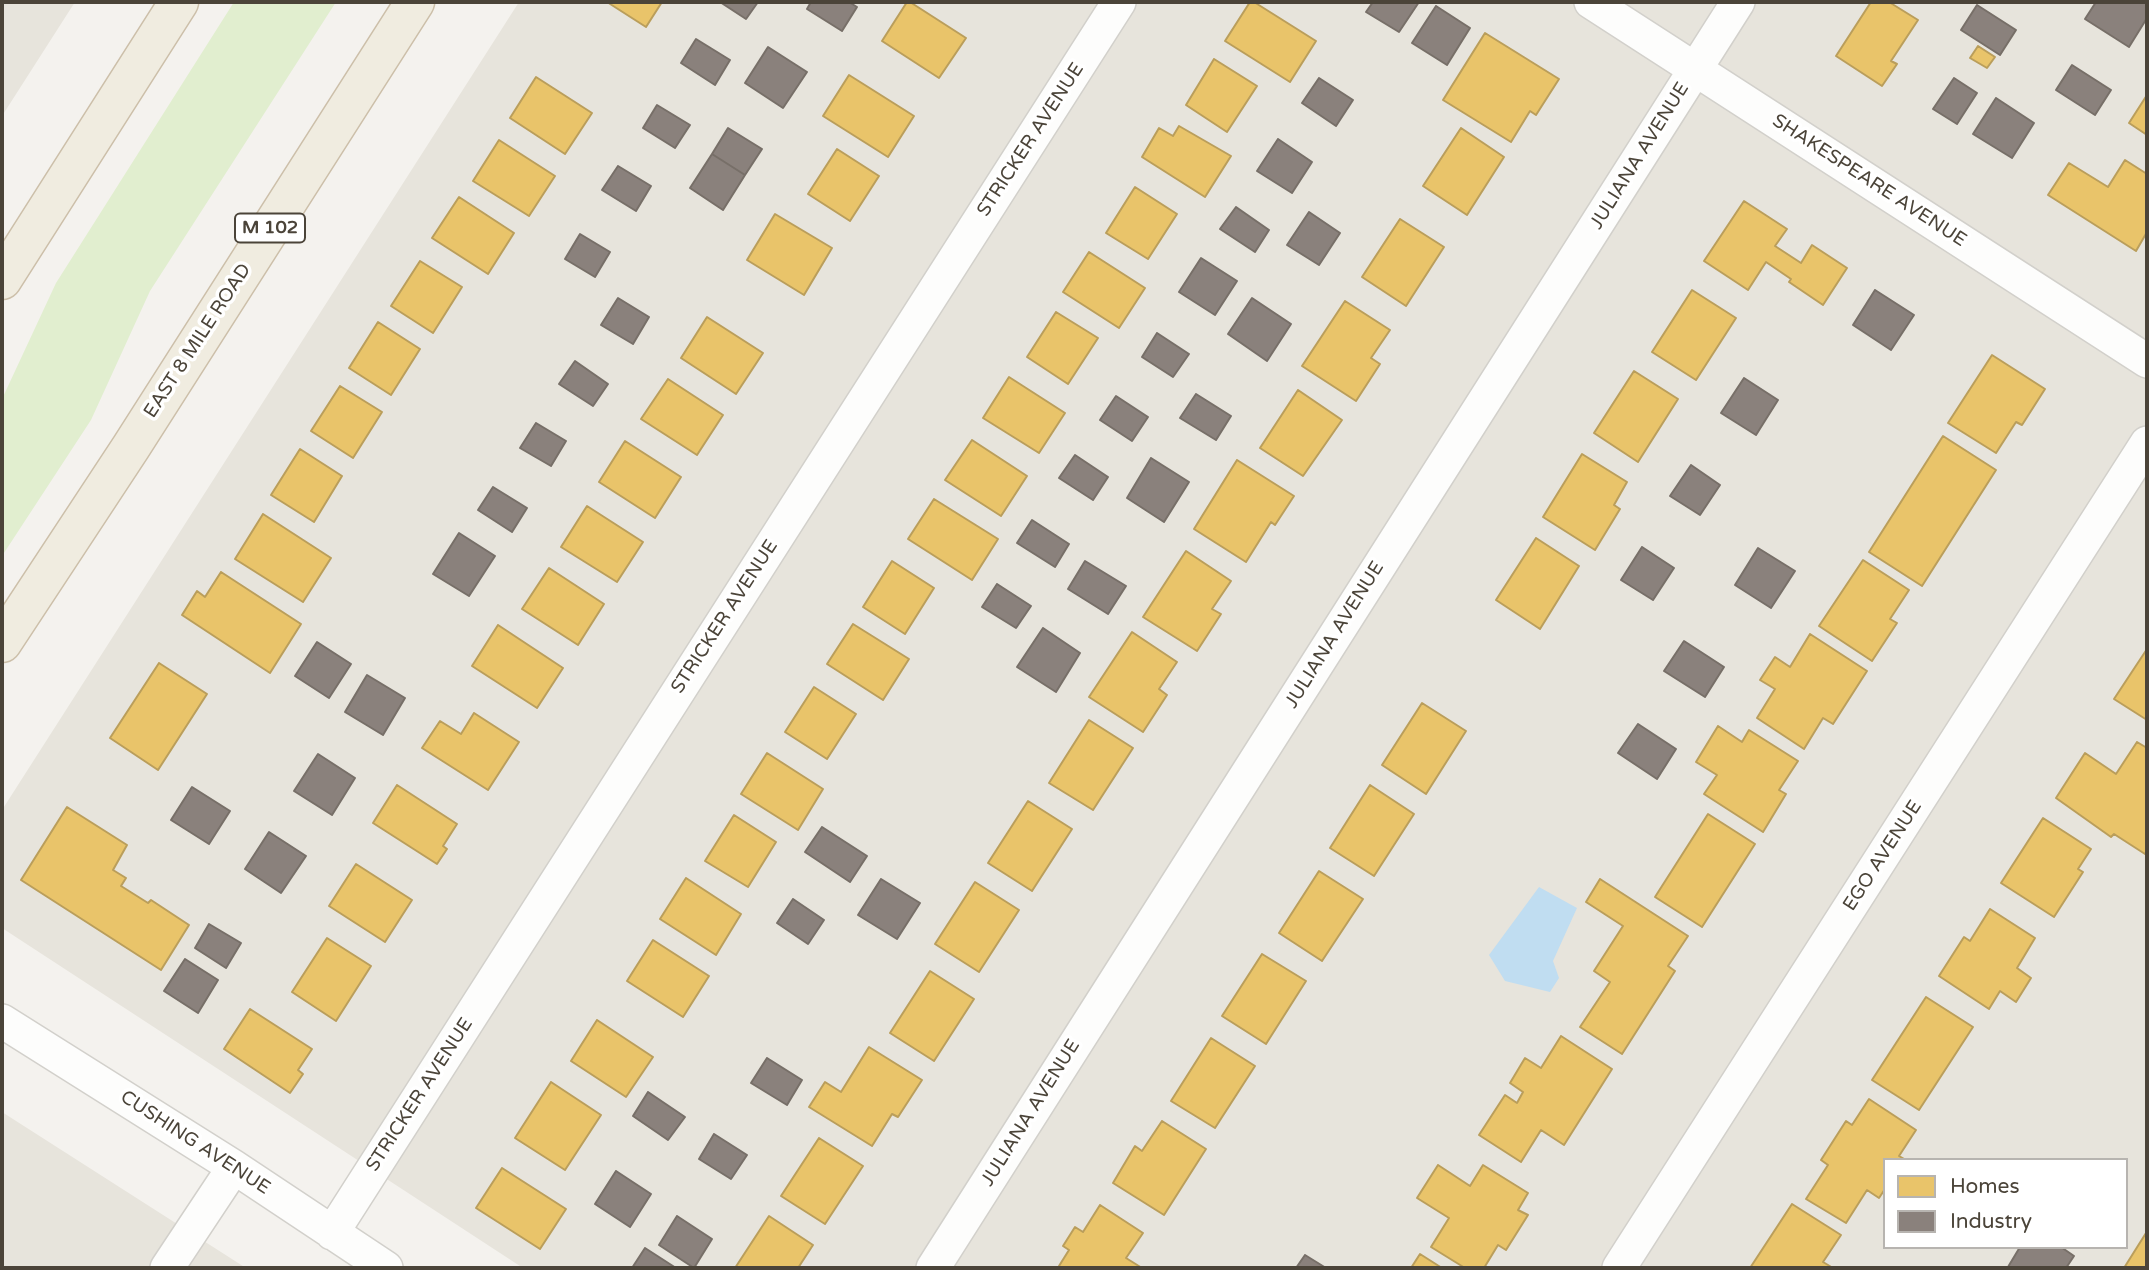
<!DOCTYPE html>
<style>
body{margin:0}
#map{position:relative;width:2149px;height:1270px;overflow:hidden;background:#f4f2ee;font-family:"Varela Round",sans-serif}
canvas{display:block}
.frame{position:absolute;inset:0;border:4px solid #4b4439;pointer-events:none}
.legend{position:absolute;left:1883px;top:1158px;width:245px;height:91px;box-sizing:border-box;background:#fff;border:2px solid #b7b4b0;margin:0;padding:9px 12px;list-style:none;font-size:21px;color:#4b4439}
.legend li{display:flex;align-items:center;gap:14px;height:35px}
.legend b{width:35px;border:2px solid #b7b4b0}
</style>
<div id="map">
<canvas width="2149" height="1270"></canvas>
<div class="frame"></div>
<ul class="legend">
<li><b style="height:19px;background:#e9c46a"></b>Homes</li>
<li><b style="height:19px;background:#8a817c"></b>Industry</li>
</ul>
</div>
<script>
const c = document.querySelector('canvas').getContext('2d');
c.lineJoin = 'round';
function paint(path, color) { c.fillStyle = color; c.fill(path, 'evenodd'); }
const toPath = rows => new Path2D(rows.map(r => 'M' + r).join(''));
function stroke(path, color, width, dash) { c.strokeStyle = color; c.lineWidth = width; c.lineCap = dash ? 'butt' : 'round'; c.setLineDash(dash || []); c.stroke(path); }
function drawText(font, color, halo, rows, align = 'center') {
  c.font = font + ' "Varela Round",sans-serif'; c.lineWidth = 7; c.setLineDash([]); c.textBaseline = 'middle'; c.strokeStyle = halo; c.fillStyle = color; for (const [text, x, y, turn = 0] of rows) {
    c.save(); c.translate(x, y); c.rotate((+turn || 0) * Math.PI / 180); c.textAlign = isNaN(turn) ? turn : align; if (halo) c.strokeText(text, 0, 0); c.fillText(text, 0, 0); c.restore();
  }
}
paint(toPath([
 [2,2,75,2,2,116],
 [519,2,2147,2,2147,1268,523,1268,2,928,2,810],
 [1885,1160,2126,1160,2126,1247,1885,1247],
 [2,1112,246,1268,2,1268]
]), '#e7e4dc');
paint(toPath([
 [234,2,336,2,150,291,91,420,2,556,2,399,56,283]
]), '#e1eecf');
paint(toPath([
 [1539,887,1577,908,1553,961,1559,978,1550,992,1505,981,1489,955]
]), '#c0ddf1');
const homes = toPath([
 [607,2,662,2,646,27,607,2],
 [907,2,910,2,966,38,939,78,882,41,907,2],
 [1250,2,1254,2,1316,41,1290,82,1225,41,1250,2],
 [1871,2,1889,2,1918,20,1891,61,1897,64,1882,86,1836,56,1871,2],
 [1485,33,1559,79,1536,115,1530,111,1511,142,1443,100,1485,33],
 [1978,46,1995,57,1987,68,1970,58,1978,46],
 [1214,59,1257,86,1227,132,1186,105,1214,59],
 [849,75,914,116,888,157,823,116,849,75],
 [536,77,592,113,565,154,510,118,536,77],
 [2147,95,2147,135,2129,123,2147,95],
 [1179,126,1231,156,1205,197,1142,157,1159,128,1173,136,1179,126],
 [1461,128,1504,157,1467,215,1423,186,1461,128],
 [499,140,555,176,529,216,473,181,499,140],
 [837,149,879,176,850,221,808,194,837,149],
 [2125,160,2147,174,2147,232,2136,251,2048,195,2069,163,2108,187,2125,160],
 [1135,187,1177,214,1148,259,1106,233,1135,187],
 [459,197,514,233,488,274,432,238,459,197],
 [1744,201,1787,229,1775,246,1801,263,1812,245,1847,268,1823,305,1789,282,1791,279,1766,262,1748,290,1704,261,1744,201],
 [775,214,832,248,804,295,747,260,775,214],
 [1400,219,1444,247,1406,306,1362,277,1400,219],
 [1089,252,1145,288,1119,328,1063,292,1089,252],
 [420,261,462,287,433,333,391,306,420,261],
 [1692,290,1736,318,1696,380,1652,352,1692,290],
 [1345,301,1390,330,1371,358,1380,364,1356,401,1302,366,1345,301],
 [1056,312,1098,338,1068,384,1027,357,1056,312],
 [707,317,763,353,736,394,681,358,707,317],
 [378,322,420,349,391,395,349,368,378,322],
 [1992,355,2045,389,2022,425,2016,422,1996,453,1948,423,1992,355],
 [1634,371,1678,399,1638,462,1594,433,1634,371],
 [1009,377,1065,413,1039,453,983,418,1009,377],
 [668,379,723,415,697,455,641,419,668,379],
 [340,386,382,412,353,458,311,431,340,386],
 [1298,390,1342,420,1303,476,1260,448,1298,390],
 [1943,436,1996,470,1922,586,1869,552,1943,436],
 [972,440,1027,476,1001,516,945,480,972,440],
 [625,441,681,477,655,518,599,482,625,441],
 [300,449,342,476,314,522,271,495,300,449],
 [1582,454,1627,482,1614,505,1620,509,1595,550,1543,517,1582,454],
 [1237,460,1294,496,1275,525,1271,522,1246,562,1194,529,1237,460],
 [934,499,998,539,972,580,908,539,934,499],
 [587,506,643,542,617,582,561,547,587,506],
 [263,514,331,558,303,602,235,559,263,514],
 [1536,538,1579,566,1540,629,1496,600,1536,538],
 [1186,551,1231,581,1212,609,1221,614,1197,651,1143,617,1186,551],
 [1863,560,1909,590,1890,619,1897,623,1872,661,1819,626,1863,560],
 [892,561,934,588,905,634,863,607,892,561],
 [549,568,604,604,578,645,522,609,549,568],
 [221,572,301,624,270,673,182,615,197,591,205,597,221,572],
 [853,624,909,659,883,700,827,664,853,624],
 [498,625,563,668,537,708,472,666,498,625],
 [1132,632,1177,662,1159,689,1167,695,1143,732,1089,697,1132,632],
 [1810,634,1867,671,1833,724,1823,718,1804,749,1757,718,1775,689,1760,680,1775,657,1790,667,1810,634],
 [2147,649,2147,720,2114,699,2147,649],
 [159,663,207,694,158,770,110,738,159,663],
 [814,687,856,714,827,759,785,732,814,687],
 [1422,703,1466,731,1426,794,1382,765,1422,703],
 [474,713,519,742,488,790,422,748,440,721,461,734,474,713],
 [1089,720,1133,748,1093,810,1049,783,1089,720],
 [1718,726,1742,742,1749,730,1798,761,1779,790,1786,794,1763,832,1704,794,1717,775,1696,762,1718,726],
 [2137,742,2147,748,2147,851,2145,854,2114,834,2111,837,2056,798,2085,753,2116,774,2137,742],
 [767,753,823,789,798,830,741,794,767,753],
 [397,785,457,824,443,846,447,849,437,864,373,823,397,785],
 [1370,785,1414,814,1374,876,1330,848,1370,785],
 [1028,801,1072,829,1032,891,988,863,1028,801],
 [67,807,127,845,113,870,126,878,121,886,148,903,151,900,189,925,161,970,21,880,67,807],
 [1708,814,1755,844,1702,927,1655,897,1708,814],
 [734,815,776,842,748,887,705,861,734,815],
 [2043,818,2091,849,2078,869,2083,872,2054,917,2001,883,2043,818],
 [356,864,412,900,385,942,329,906,356,864],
 [1319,871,1363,899,1322,961,1279,933,1319,871],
 [686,878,741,914,716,955,660,919,686,878],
 [1600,879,1688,936,1668,966,1675,971,1622,1054,1580,1027,1610,982,1594,971,1623,926,1586,902,1600,879],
 [975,882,1019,910,979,972,935,944,975,882],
 [1990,909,2035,938,2017,968,2031,978,2016,1002,2000,991,1989,1009,1939,976,1964,937,1970,941,1990,909],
 [327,938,371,966,336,1021,292,992,327,938],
 [653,940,709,976,683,1017,627,981,653,940],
 [1262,954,1306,981,1266,1044,1222,1016,1262,954],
 [930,971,974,999,934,1061,890,1033,930,971],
 [1926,997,1973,1027,1919,1110,1872,1080,1926,997],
 [250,1009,312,1049,298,1070,303,1074,290,1093,224,1049,250,1009],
 [597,1020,653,1057,626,1097,571,1061,597,1020],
 [1561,1036,1612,1069,1564,1145,1541,1130,1521,1162,1479,1135,1505,1095,1517,1103,1523,1092,1510,1083,1525,1058,1541,1068,1561,1036],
 [1211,1038,1255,1066,1215,1128,1171,1101,1211,1038],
 [869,1047,922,1080,898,1117,892,1114,872,1146,809,1107,825,1082,841,1092,869,1047],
 [551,1082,601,1115,565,1170,515,1138,551,1082],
 [1869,1099,1916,1130,1899,1156,1906,1160,1885,1160,1885,1189,1879,1198,1867,1190,1846,1223,1806,1199,1828,1165,1821,1160,1846,1121,1852,1125,1869,1099],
 [1162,1121,1206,1149,1164,1215,1113,1183,1135,1146,1142,1151,1162,1121],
 [819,1138,863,1166,825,1224,781,1196,819,1138],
 [1438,1165,1470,1186,1483,1165,1528,1193,1518,1210,1528,1215,1506,1250,1498,1245,1484,1268,1465,1268,1431,1247,1449,1218,1417,1198,1438,1165],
 [502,1168,566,1209,540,1249,476,1208,502,1168],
 [1792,1204,1841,1235,1823,1262,1833,1268,1750,1268,1792,1204],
 [1100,1205,1143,1233,1126,1258,1142,1268,1062,1268,1059,1266,1069,1250,1063,1246,1075,1227,1083,1232,1100,1205],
 [769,1216,813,1245,798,1268,735,1268,769,1216],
 [2146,1233,2147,1268,2124,1268,2146,1233],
 [1420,1254,1442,1268,1411,1268,1420,1254]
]);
paint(homes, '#e9c46a');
stroke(homes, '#ba9e5b', 2);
const industry = toPath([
 [720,2,758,2,746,19,720,2],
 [811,2,849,2,857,7,842,31,807,9,811,2],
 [1373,2,1419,2,1399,32,1366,12,1373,2],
 [2096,2,2147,2,2147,18,2129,47,2085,19,2096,2],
 [1977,5,2016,30,2000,55,1961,30,1977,5],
 [1436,6,1470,28,1447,65,1412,43,1436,6],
 [696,39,730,60,715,85,681,63,696,39],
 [768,47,807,72,783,108,745,83,768,47],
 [2072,65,2111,90,2095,115,2056,90,2072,65],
 [1319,78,1353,100,1336,126,1302,103,1319,78],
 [1954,78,1977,93,1957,124,1933,109,1954,78],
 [1996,98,2034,123,2012,158,1973,134,1996,98],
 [657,105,690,125,675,148,643,128,657,105],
 [728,128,762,149,745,175,712,154,728,128],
 [1278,139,1312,162,1292,193,1257,171,1278,139],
 [712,154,745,175,723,210,690,188,712,154],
 [618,166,651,186,636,211,602,190,618,166],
 [1236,207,1269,230,1255,252,1220,229,1236,207],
 [1309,212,1340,233,1319,265,1287,245,1309,212],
 [580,234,610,252,595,277,565,259,580,234],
 [1201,258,1237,281,1215,315,1179,292,1201,258],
 [1875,290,1914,315,1891,350,1853,325,1875,290],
 [618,298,649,317,633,344,601,325,618,298],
 [1252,298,1291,324,1267,361,1228,334,1252,298],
 [1157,333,1189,354,1173,377,1142,357,1157,333],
 [575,361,608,384,593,406,559,384,575,361],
 [1744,378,1778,400,1756,435,1721,413,1744,378],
 [1196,394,1231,416,1216,440,1180,418,1196,394],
 [1116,396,1148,417,1132,441,1100,420,1116,396],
 [536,423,566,441,551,466,520,448,536,423],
 [1075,455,1108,477,1093,500,1059,478,1075,455],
 [1151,458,1189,482,1164,522,1127,498,1151,458],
 [1691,465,1720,485,1700,515,1670,496,1691,465],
 [493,487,527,508,512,532,478,510,493,487],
 [1032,520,1069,544,1055,567,1017,543,1032,520],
 [459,533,495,556,469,596,433,574,459,533],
 [1642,547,1674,568,1653,600,1621,580,1642,547],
 [1758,548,1795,571,1771,608,1735,585,1758,548],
 [1085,561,1126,586,1108,614,1068,589,1085,561],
 [997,584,1031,606,1016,628,982,607,997,584],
 [1043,628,1080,653,1056,692,1017,667,1043,628],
 [1684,641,1724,667,1705,697,1664,671,1684,641],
 [317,642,351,664,329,698,295,676,317,642],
 [367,675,405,698,383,735,345,712,367,675],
 [1638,724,1676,749,1657,779,1618,753,1638,724],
 [318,754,355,778,332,815,294,791,318,754],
 [192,787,230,811,209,844,171,820,192,787],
 [822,827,867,856,850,882,805,852,822,827],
 [269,832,306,856,281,893,245,869,269,832],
 [881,879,920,903,897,939,858,915,881,879],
 [793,899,824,920,808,944,777,923,793,899],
 [209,924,241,943,226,968,195,948,209,924],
 [185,959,218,980,198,1013,164,991,185,959],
 [767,1058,802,1080,787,1105,751,1083,767,1058],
 [648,1092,685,1117,668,1140,633,1116,648,1092],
 [714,1134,747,1155,731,1179,699,1159,714,1134],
 [616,1171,651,1194,630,1227,595,1204,616,1171],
 [677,1216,712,1239,694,1268,659,1245,677,1216],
 [2020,1247,2061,1247,2074,1256,2066,1268,2011,1268,2008,1267,2020,1247],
 [645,1248,676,1268,632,1268,645,1248],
 [1305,1255,1326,1268,1296,1268,1305,1255]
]);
paint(industry, '#8a817c');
stroke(industry, '#776f68', 2);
const minor = toPath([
 [1591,2,2147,361],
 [2,1021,234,1167,386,1268],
 [332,1233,1119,2],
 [167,1268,234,1167],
 [933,1268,1738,2],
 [1619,1268,2147,443]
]);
const trunk = toPath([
 [2,280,179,2],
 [2,643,131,447,415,2]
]);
stroke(minor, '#d2d0cb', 36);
stroke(trunk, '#ccbfa9', 41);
stroke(minor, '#fdfdfc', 33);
stroke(trunk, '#f0ece0', 38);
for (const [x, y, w] of [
 [270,228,70]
]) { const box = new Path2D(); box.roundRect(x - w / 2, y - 14.5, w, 29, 5); c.fillStyle = '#fff'; c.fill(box); stroke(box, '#4b4439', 2); }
drawText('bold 18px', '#4b4439', null, [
 ["M 102",270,228]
]);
drawText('19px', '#4b4439', '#fff', [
 ["STRICKER AVENUE",1031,140,-57],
 ["JULIANA AVENUE",1640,156,-58],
 ["SHAKESPEARE AVENUE",1869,181,33],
 ["EAST 8 MILE ROAD",198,341,-57],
 ["STRICKER AVENUE",725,617,-57],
 ["JULIANA AVENUE",1335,635,-58],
 ["EGO AVENUE",1883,856,-57],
 ["STRICKER AVENUE",420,1095,-57],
 ["JULIANA AVENUE",1031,1113,-58],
 ["CUSHING AVENUE",195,1143,33]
]);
</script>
